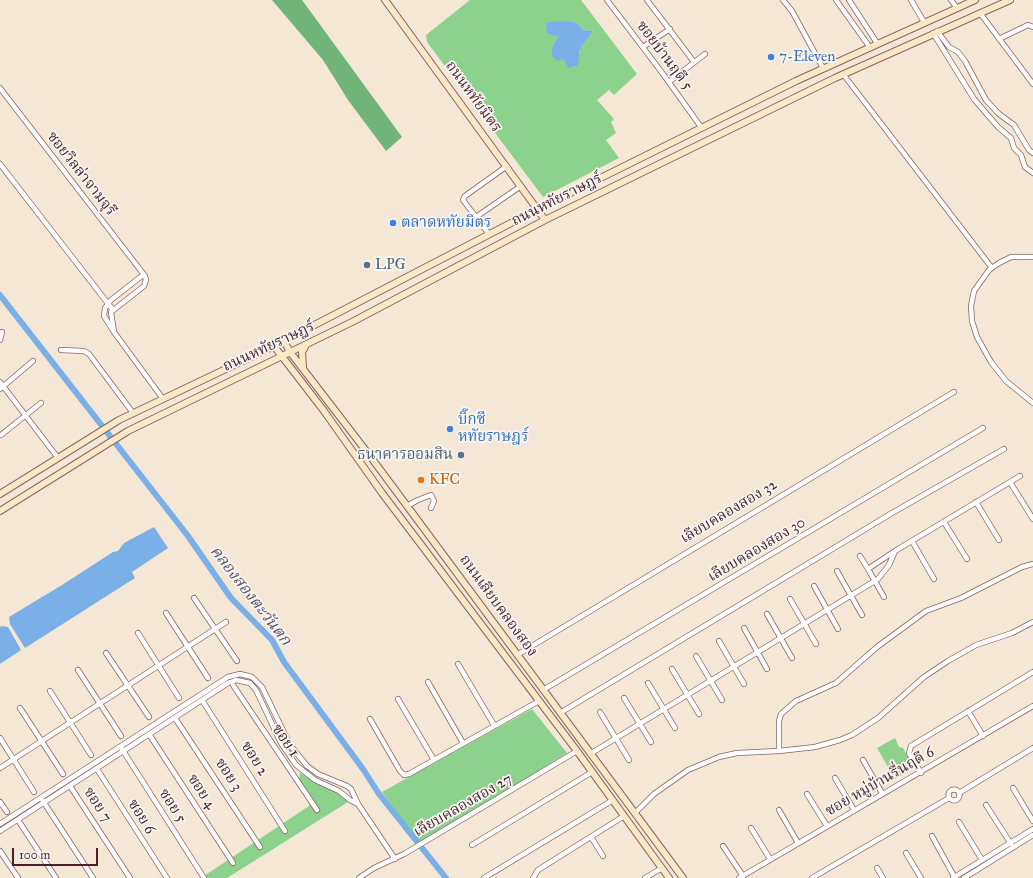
<!DOCTYPE html>
<meta charset="utf-8">
<style>
body{margin:0}
#map{position:relative;width:1033px;height:878px;overflow:hidden;background:#f4e7d5;font-family:"IM FELL Great Primer",serif}
canvas{display:block}
.scale{position:absolute;left:12px;top:848px;width:86px;height:18px;box-sizing:border-box;border:2px solid #4a1f2b;border-top:0;padding-left:5px;font-size:12px;line-height:14px;white-space:nowrap;color:#4a1f2b;-webkit-text-stroke:3px #f6f6f2;paint-order:stroke}
</style>
<div id="map">
<canvas width="1033" height="878"></canvas>
<div class="scale">100 m</div>
</div>
<script>
const c = document.querySelector('canvas').getContext('2d');
c.lineJoin = 'round';
function paint(path, color) { c.fillStyle = color; c.fill(path, 'evenodd'); }
const toPath = rows => new Path2D(rows.map(r => 'M' + r).join(''));
function stroke(path, color, width, dash) { c.strokeStyle = color; c.lineWidth = width; c.lineCap = dash ? 'butt' : 'round'; c.setLineDash(dash || []); c.stroke(path); }
function drawText(font, color, halo, rows, align = 'center') {
  c.font = font + ' "IM FELL Great Primer","Noto Serif Thai",serif'; c.lineWidth = 3.5; c.setLineDash([]); c.textBaseline = 'middle'; c.strokeStyle = halo; c.fillStyle = color; for (const [text, x, y, turn = 0] of rows) {
    c.save(); c.translate(x, y); c.rotate((+turn || 0) * Math.PI / 180); c.textAlign = isNaN(turn) ? turn : align; if (halo) c.strokeText(text, 0, 0); c.fillText(text, 0, 0); c.restore();
  }
}
paint(toPath([
 [470,0,581,0,637,74,614,95,609,90,597,100,614,119,611,122,616,133,606,140,619,158,543,197,427,42,426,35],
 [569,21,577,23,583,30,593,31,580,49,580,54,563,59,552,47,560,34,560,22],
 [532,709,567,753,420,846,382,792],
 [895,738,899,747,903,748,913,766,912,769,895,779,877,748],
 [300,773,338,793,348,802,227,878,201,878,309,806,310,800,299,779]
]), '#8cd28d');
paint(toPath([
 [272,0,302,0,402,137,386,151,348,100,323,60]
]), '#71b478');
paint(toPath([
 [569,21,577,23,583,30,593,31,580,49,578,65,568,68,563,59,557,61,552,56,552,47,559,35,555,36,547,33,546,24,549,22],
 [154,527,168,548,132,572,135,578,25,648,10,624,9,617,62,585,113,552,118,551,124,543],
 [2,626,8,627,21,650,0,664,0,627]
]), '#7aafe8');
stroke(toPath([
 [0,295,188,536,231,598,272,640,284,662,363,769,379,794,446,878]
]), '#7aafe8', 6);
const street = toPath([
 [607,0,663,74,701,127],
 [647,0,694,62],
 [783,0,792,11,823,68],
 [836,0,869,46],
 [849,0,877,43],
 [911,0,924,22],
 [951,0,957,8],
 [980,13,1033,84],
 [937,31,949,47,958,52,965,61,986,100,999,114,1014,125,1029,150,1033,153],
 [933,33,974,99,998,127,1011,138,1014,148,1021,155,1025,167,1033,173],
 [999,39,1028,25,1033,27],
 [643,47,670,29],
 [843,74,992,268],
 [669,82,705,54],
 [0,88,145,276,146,280,144,286,111,312,114,332],
 [0,164,113,310],
 [476,217,521,186],
 [489,234,463,200,465,196,507,166],
 [1033,257,1011,257,999,263,989,270,974,291,971,306,972,321,977,337,991,362,1006,381,1033,403],
 [143,275,111,300,105,308,104,316,114,332,163,399],
 [0,340,2,332],
 [61,350,84,351,89,354,133,413],
 [0,382,58,458],
 [0,389,33,361],
 [1,435,41,403],
 [1010,482,1033,519],
 [976,502,999,540],
 [407,506,418,500,431,495,434,501,431,508],
 [944,522,967,559],
 [912,541,934,579],
 [860,556,868,569],
 [837,571,862,615],
 [814,586,838,629],
 [884,597,868,569,895,551],
 [194,598,237,661],
 [790,599,816,644],
 [166,613,208,678],
 [767,614,792,658],
 [744,628,767,669],
 [138,633,179,698],
 [719,641,744,684],
 [106,653,149,717],
 [517,655,954,392],
 [696,656,722,700],
 [458,664,494,725],
 [672,669,699,714],
 [78,670,121,736],
 [428,682,463,743],
 [648,683,675,728],
 [233,685,317,810],
 [543,690,983,428],
 [50,691,91,755],
 [624,698,651,742],
 [398,699,434,760],
 [202,700,285,831],
 [20,708,63,774],
 [968,711,983,736],
 [600,712,629,760],
 [560,713,892,513,1004,449],
 [175,718,260,847],
 [370,719,400,771,404,775,409,774,539,701],
 [149,734,233,863],
 [0,738,34,792],
 [122,749,204,878],
 [779,751,779,721,781,714,796,701,836,683,877,647,926,611,961,598,1022,567,1033,564],
 [590,754,878,579,889,565,895,551,1020,476],
 [863,760,882,793],
 [0,768,226,622],
 [97,769,167,878],
 [921,773,909,753,911,746,1033,672],
 [835,778,854,810],
 [70,786,130,878],
 [1013,788,1033,821],
 '948.5 795a5.5 5.5 0 1 1 11 0a5.5 5.5 0 1 1-11 0Z',
 [959,793,1033,748],
 [807,794,827,826],
 [43,801,93,878],
 [0,802,7,812],
 [986,805,1011,844],
 [779,810,798,843],
 [635,813,654,794,688,770,719,757,737,753,779,751,815,747,840,740,852,735,878,718,924,677,948,661,976,645,1012,633,1033,622],
 [18,820,56,878],
 [959,822,982,860],
 [0,824,228,677,240,674,252,677,262,687,290,745,307,766,318,774,347,786,351,789,358,804,395,859],
 [751,828,770,859],
 [0,831,228,683,236,680,250,683,256,690,281,743,296,765,315,780,339,791,350,800,358,804],
 [932,836,955,878],
 [591,837,603,856],
 [472,845,592,772],
 [723,846,743,876],
 [0,851,18,878],
 [906,853,921,878],
 [877,868,883,878],
 [359,878,374,868,404,854,577,751],
 [484,878,613,800],
 [533,878,538,870,624,816],
 [645,878,662,868],
 [739,878,1033,706],
 [812,878,949,798],
 [953,878,1033,829],
 [964,878,1033,835]
]);
const secondary = toPath([
 [385,0,545,220],
 [284,341,290,352,370,456,683,878],
 [274,346,324,411,382,493,577,751,669,878],
 [303,367,302,352,306,345],
 [0,494,119,420,274,346,538,209,796,81,975,0],
 [0,511,128,431,354,321,545,220,835,78,1010,0]
]);
stroke(street, '#866566', 6);
stroke(secondary, '#866566', 8);
stroke(street, '#fff', 4.5);
stroke(secondary, '#fae7c3', 6);
for (const [x, y, r, color] of [
 [771,57,4,"#3f7fe0"],
 [393,223,4,"#3f7fe0"],
 [367,265,4,"#5c6f8a"],
 [450,429,4,"#3f7fe0"],
 [461,455,4,"#5c6f8a"],
 [421,480,4,"#e8710a"]
]) { const dot = new Path2D(); dot.arc(x, y, r, 0, 2 * Math.PI); c.fillStyle = color; c.fill(dot); stroke(dot, '#f6f6f2', 1.5); }
drawText('15px', '#4a1f2b', '#f6f6f2', [
 ["ซอยบ้านฤดี 5",664,56,53],
 ["ถนนหทัยมิตร",473,97,54],
 ["ซอยวิลล่าจามจุรี",81,174,52],
 ["ถนนหทัยราษฎร์",557,200,-27],
 ["ถนนหทัยราษฎร์",269,347,-25],
 ["เลียบคลองสอง 32",729,512,-31],
 ["เลียบคลองสอง 30",757,550,-31],
 ["ถนนเลียบคลองสอง",498,606,54],
 ["ซอย 1",285,741,56],
 ["ซอย 2",254,759,58],
 ["ซอย 3",228,775,57],
 ["ซอย หมู่บ้านรื่นฤดี 6",880,782,-30],
 ["ซอย 4",201,792,57],
 ["ซอย 7",97,805,57],
 ["ซอย 5",172,806,57],
 ["เลียบคลองสอง 27",463,806,-30],
 ["ซอย 6",141,817,58]
]);
drawText('15px', '#366cbe', '#f6f6f2', [
 ["7-Eleven",779,57],
 ["ตลาดหทัยมิตร",401,223],
 ["บิ๊กซี",458,420],
 ["หทัยราษฎร์",458,437]
], 'left');
drawText('15px', '#4e5e75', '#f6f6f2', [
 ["LPG",375,265],
 ["ธนาคารออมสิน",453,455,"right"]
], 'left');
drawText('15px', '#c56008', '#f6f6f2', [
 ["KFC",429,480]
], 'left');
drawText('italic 16px', '#5b516d', '#f6f6f2', [
 ["คลองสองตะวันตก",250,596,52]
]);
</script>
